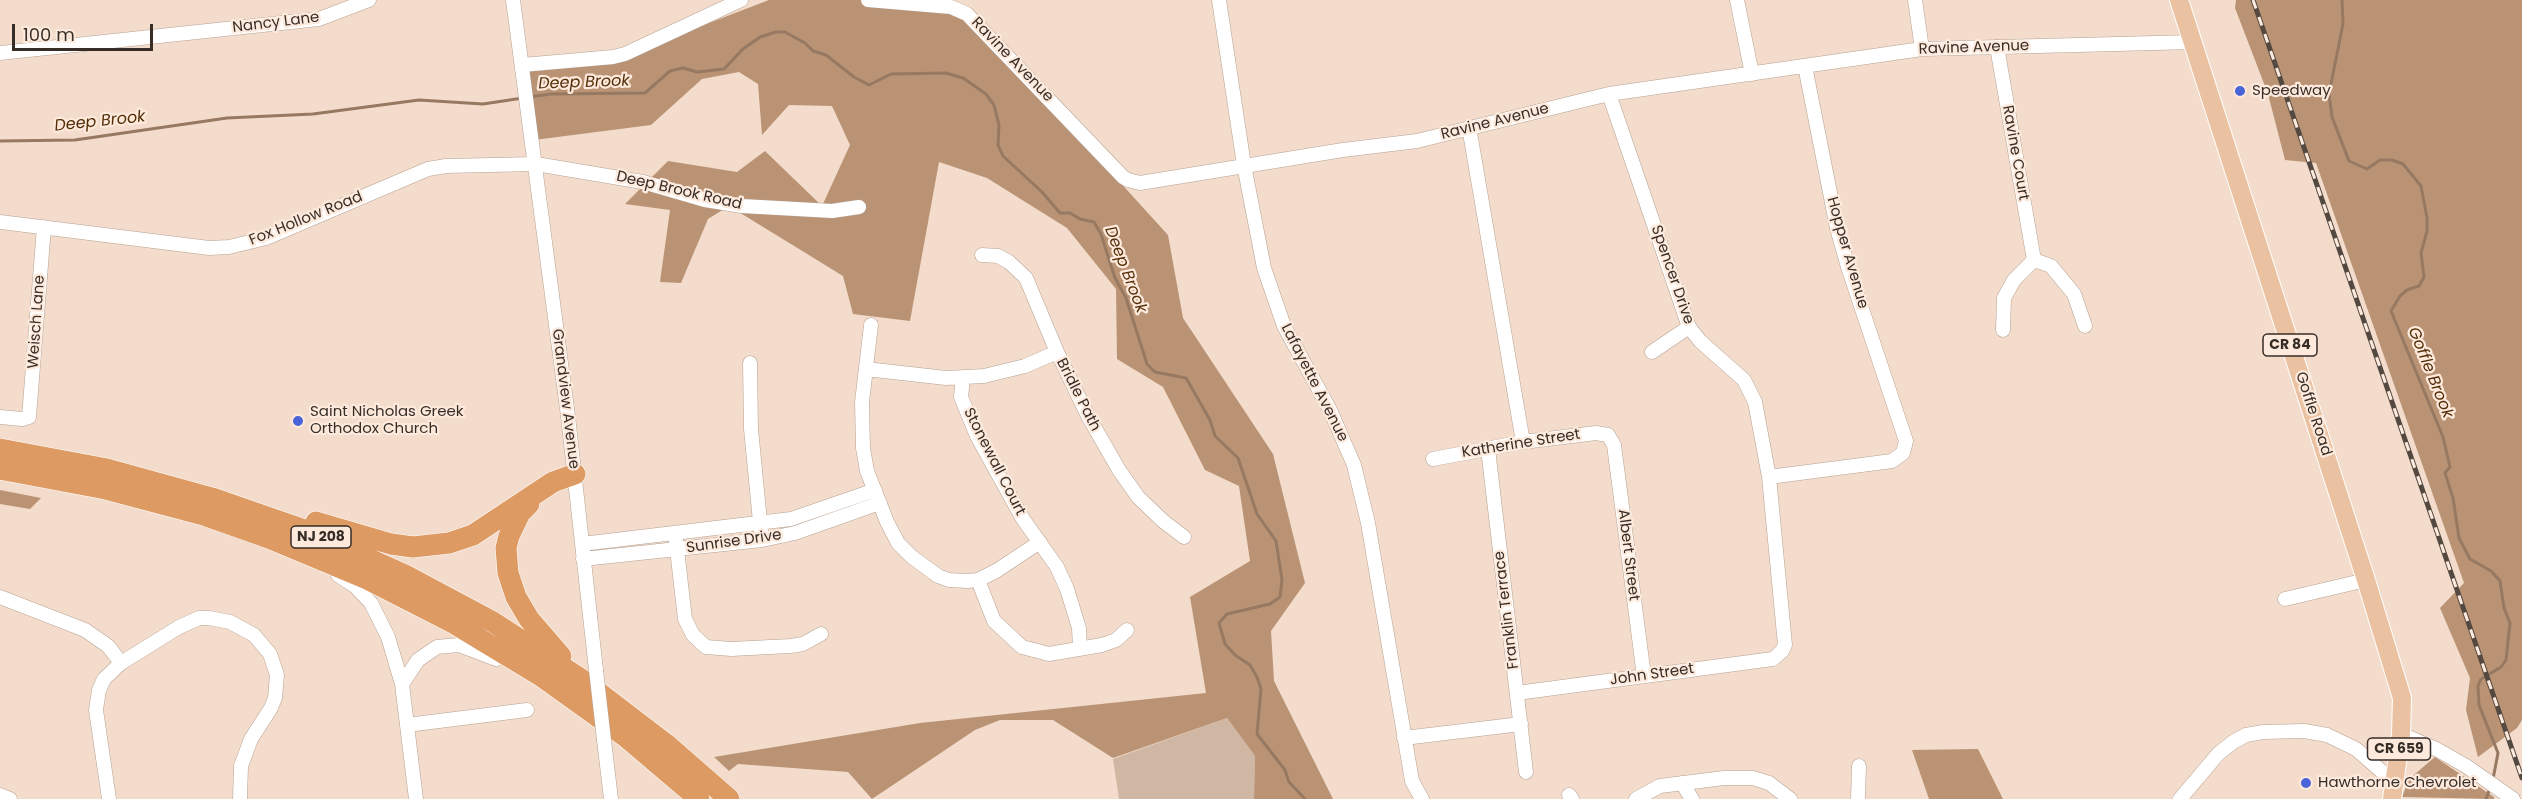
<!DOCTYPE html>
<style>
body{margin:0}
#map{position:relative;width:2522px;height:799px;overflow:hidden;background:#f3dccb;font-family:Poppins,sans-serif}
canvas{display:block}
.scale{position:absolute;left:12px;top:24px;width:141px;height:27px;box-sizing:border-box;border:3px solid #362d27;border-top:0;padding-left:8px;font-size:18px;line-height:21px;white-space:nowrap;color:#362d27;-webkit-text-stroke:4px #fdeadc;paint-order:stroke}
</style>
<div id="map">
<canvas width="2522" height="799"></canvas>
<div class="scale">100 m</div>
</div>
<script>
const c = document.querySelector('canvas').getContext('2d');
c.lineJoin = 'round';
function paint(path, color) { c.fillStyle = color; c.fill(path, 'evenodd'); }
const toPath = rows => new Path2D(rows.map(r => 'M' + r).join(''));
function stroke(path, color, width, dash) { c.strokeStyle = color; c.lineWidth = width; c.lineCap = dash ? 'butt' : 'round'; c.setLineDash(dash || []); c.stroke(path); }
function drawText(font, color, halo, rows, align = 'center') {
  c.font = font + ' Poppins,sans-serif'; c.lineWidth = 4.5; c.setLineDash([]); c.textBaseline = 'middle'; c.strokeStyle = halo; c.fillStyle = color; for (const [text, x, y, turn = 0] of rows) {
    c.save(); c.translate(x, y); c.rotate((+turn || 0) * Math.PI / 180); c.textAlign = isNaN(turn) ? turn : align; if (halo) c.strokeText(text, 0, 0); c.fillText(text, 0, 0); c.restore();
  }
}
paint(toPath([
 [1227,718,1255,756,1254,799,1119,799,1113,759]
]), '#cfb7a4');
paint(toPath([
 [769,0,880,0,913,3,972,20,1168,235,1183,318,1273,454,1305,583,1271,631,1274,681,1333,799,1254,799,1255,756,1227,718,1113,758,1053,720,1000,720,975,730,872,799,848,772,738,764,729,771,714,757,920,723,1206,693,1190,597,1250,561,1239,486,1205,470,1163,387,1117,359,1116,289,1067,228,987,178,939,162,910,321,853,314,843,276,729,206,708,219,681,283,660,282,670,210,625,204,668,161,737,172,765,151,822,206,850,145,832,106,789,105,762,135,758,84,739,72,702,79,651,125,534,140,525,68,636,51],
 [2236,0,2522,0,2522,720,2517,728,2478,757,2466,710,2470,678,2440,608,2464,583,2316,163,2285,160,2268,94,2235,8],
 [0,490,41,498,30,509,0,504],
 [1978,749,2003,799,1929,799,1912,750],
 [2435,757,2494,797,2494,799,2402,797,2409,779]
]), '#ba9375');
stroke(toPath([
 [2342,0,2343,24,2329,94,2332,117,2349,161,2367,169,2380,160,2392,160,2403,164,2421,186,2427,218,2427,231,2421,253,2424,277,2419,286,2407,290,2400,296,2391,311,2443,437,2450,467,2445,473,2453,498,2459,538,2470,559,2491,571,2500,581,2504,608,2510,623,2506,660,2501,667,2481,679,2478,686,2479,705,2498,753,2493,779],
 [529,97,551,94,645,93,670,71,683,68,697,72,724,69,743,49,760,37,776,32,785,32,805,43,813,51,826,55,854,77,869,85,891,74,946,73,963,78,986,94,994,105,999,125,998,145,1003,156,1042,192,1060,213,1070,213,1080,219,1094,222,1101,234,1115,278,1126,298,1147,364,1155,372,1186,378,1210,420,1215,436,1238,458,1257,514,1276,541,1282,580,1280,597,1270,604,1227,614,1219,623,1225,644,1235,655,1250,665,1257,677,1261,689,1257,734,1285,770,1289,782,1305,799],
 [0,141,75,140,227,118,313,114,419,100,483,104,523,98],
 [2486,799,2490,788]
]), '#977962', 3);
const minor = toPath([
 [513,0,568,416,596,670],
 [868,0,951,7,967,14,1123,177,1128,180,1140,183,1343,150,1417,141,1609,94,1922,49,2194,42],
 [1219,0,1244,165,1264,268,1284,326,1330,410,1354,465,1368,523,1412,781,1422,799],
 [1737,0,1752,74],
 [1915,0,1922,49],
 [1997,47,2034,260],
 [0,53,319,19,369,0],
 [522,65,613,57,625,54,741,0],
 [1469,127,1523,442],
 [0,222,209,248,229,247,266,238,428,169,446,166,536,164,643,182,705,200,742,206,832,211,859,207],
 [982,255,998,256,1009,262,1026,278,1057,352,1088,416,1119,470,1138,497,1163,521,1184,537],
 [2034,260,2051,266,2074,294,2085,326],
 [871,325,862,402,863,448,867,471,887,522,898,543,912,557,938,576,949,580,967,581,978,580,996,571,1040,542],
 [2003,330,2004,298,2014,280,2034,260],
 [1652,352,1689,327],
 [750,363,751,429,761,532],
 [866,369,946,378,984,376,1025,366,1057,352],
 [963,378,961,397,977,436,1023,519,1057,567,1067,589,1079,628,1080,649],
 [0,417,22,419,29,417,44,227],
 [1488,449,1526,772],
 [1433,459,1523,442,1596,433,1608,435,1614,445,1644,676],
 [1769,477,1892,461,1903,453,1906,441,1848,267,1837,228,1805,66],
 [676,541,685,619,693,635,706,647,731,649,791,646,803,644,821,634],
 [582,544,791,519,875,490],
 [583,559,762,540,795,533,880,503],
 [338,575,355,586,371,603,388,637,402,684,416,799],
 [978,580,994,621,1022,647,1049,654,1055,653,1102,645,1116,640,1127,630],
 [0,597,85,630,108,646,121,663],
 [2285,599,2366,580],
 [402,684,418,660,437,647,459,645,496,659],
 [1517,693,1773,659,1782,651,1785,645,1769,477,1755,402,1744,380,1700,341,1689,327,1609,94],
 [407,725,527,710],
 [2401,734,2438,750,2466,766,2513,799],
 [1404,738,1521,724],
 [604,740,611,799],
 [1682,783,1692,799],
 [0,795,10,799],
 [1569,795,1572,799],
 [109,799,96,710,99,690,104,679,121,663,179,627,199,618,209,618,230,622,254,635,270,654,277,675,275,698,271,708,251,739,241,766,240,799],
 [1636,799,1660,786,1724,778,1753,778,1769,783,1790,799],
 [1858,799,1859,766],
 [2180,799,2218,754,2233,742,2246,735,2263,732,2304,731,2327,735,2356,749,2394,782]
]);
const major = toPath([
 [2179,0,2366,580,2402,698,2401,734,2392,799]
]);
const highway = toPath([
 [0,449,107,469,212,498,307,531,405,575,493,622,581,679,666,744,729,799],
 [0,469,106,489,204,515,269,538,365,578,455,624,541,676,626,737,699,799],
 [529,504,520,513,509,536,506,548,508,573,516,597,529,619,561,656],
 [316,522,391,544,413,547,449,543,473,535,553,482,575,474]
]);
stroke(minor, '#b7a191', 15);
stroke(major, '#fff', 20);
stroke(highway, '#fff', 22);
stroke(minor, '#fff', 14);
stroke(major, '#ebc2a1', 18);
stroke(highway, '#de9a63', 21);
const rail = toPath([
 [2253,0,2522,778]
]);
stroke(rail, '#544941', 5);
stroke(rail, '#fdeadc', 3, [9]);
const minorBridge = toPath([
 [596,670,604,740]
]);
stroke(minorBridge, '#b7a191', 15, []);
stroke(minorBridge, '#fff', 14);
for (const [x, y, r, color] of [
 [2240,91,6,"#4964d8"],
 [298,421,6,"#4964d8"],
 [2306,783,6,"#4964d8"]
]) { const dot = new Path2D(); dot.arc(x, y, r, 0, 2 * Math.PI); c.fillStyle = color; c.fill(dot); stroke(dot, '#fdeadc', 2); }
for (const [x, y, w] of [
 [2290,345,54],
 [321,537,60],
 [2399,749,63]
]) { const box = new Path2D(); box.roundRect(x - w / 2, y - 11, w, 22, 4.5); c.fillStyle = '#fdeadc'; c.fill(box); stroke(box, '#362d27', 1.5); }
drawText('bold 14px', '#362d27', null, [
 ["CR 84",2290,345],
 ["NJ 208",321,537],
 ["CR 659",2399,749]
]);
drawText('15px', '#362d27', '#fdeadc', [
 ["Nancy Lane",276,23,-7],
 ["Ravine Avenue",1974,48,-2],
 ["Ravine Avenue",1012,60,46],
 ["Ravine Avenue",1495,122,-14],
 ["Ravine Court",2015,153,80],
 ["Deep Brook Road",679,191,13],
 ["Fox Hollow Road",306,219,-22],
 ["Hopper Avenue",1847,253,74],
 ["Spencer Drive",1672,275,71],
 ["Weisch Lane",37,322,-86],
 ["Lafayette Avenue",1314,383,63],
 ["Bridle Path",1078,395,63],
 ["Grandview Avenue",565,399,83],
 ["Goffle Road",2313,414,72],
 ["Katherine Street",1521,444,-9],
 ["Stonewall Court",994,462,63],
 ["Sunrise Drive",734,542,-8],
 ["Albert Street",1628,555,83],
 ["Franklin Terrace",1507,610,-97],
 ["John Street",1652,675,-8]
]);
drawText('15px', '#362d27', '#fdeadc', [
 ["Speedway",2252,91],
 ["Saint Nicholas Greek",310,412],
 ["Orthodox Church",310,429],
 ["Hawthorne Chevrolet",2318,783]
], 'left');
drawText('italic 16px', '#532d07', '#fdeadc', [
 ["Deep Brook",584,83,-2],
 ["Deep Brook",100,122,-6],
 ["Deep Brook",1125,270,69],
 ["Goffle Brook",2430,373,68]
]);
</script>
